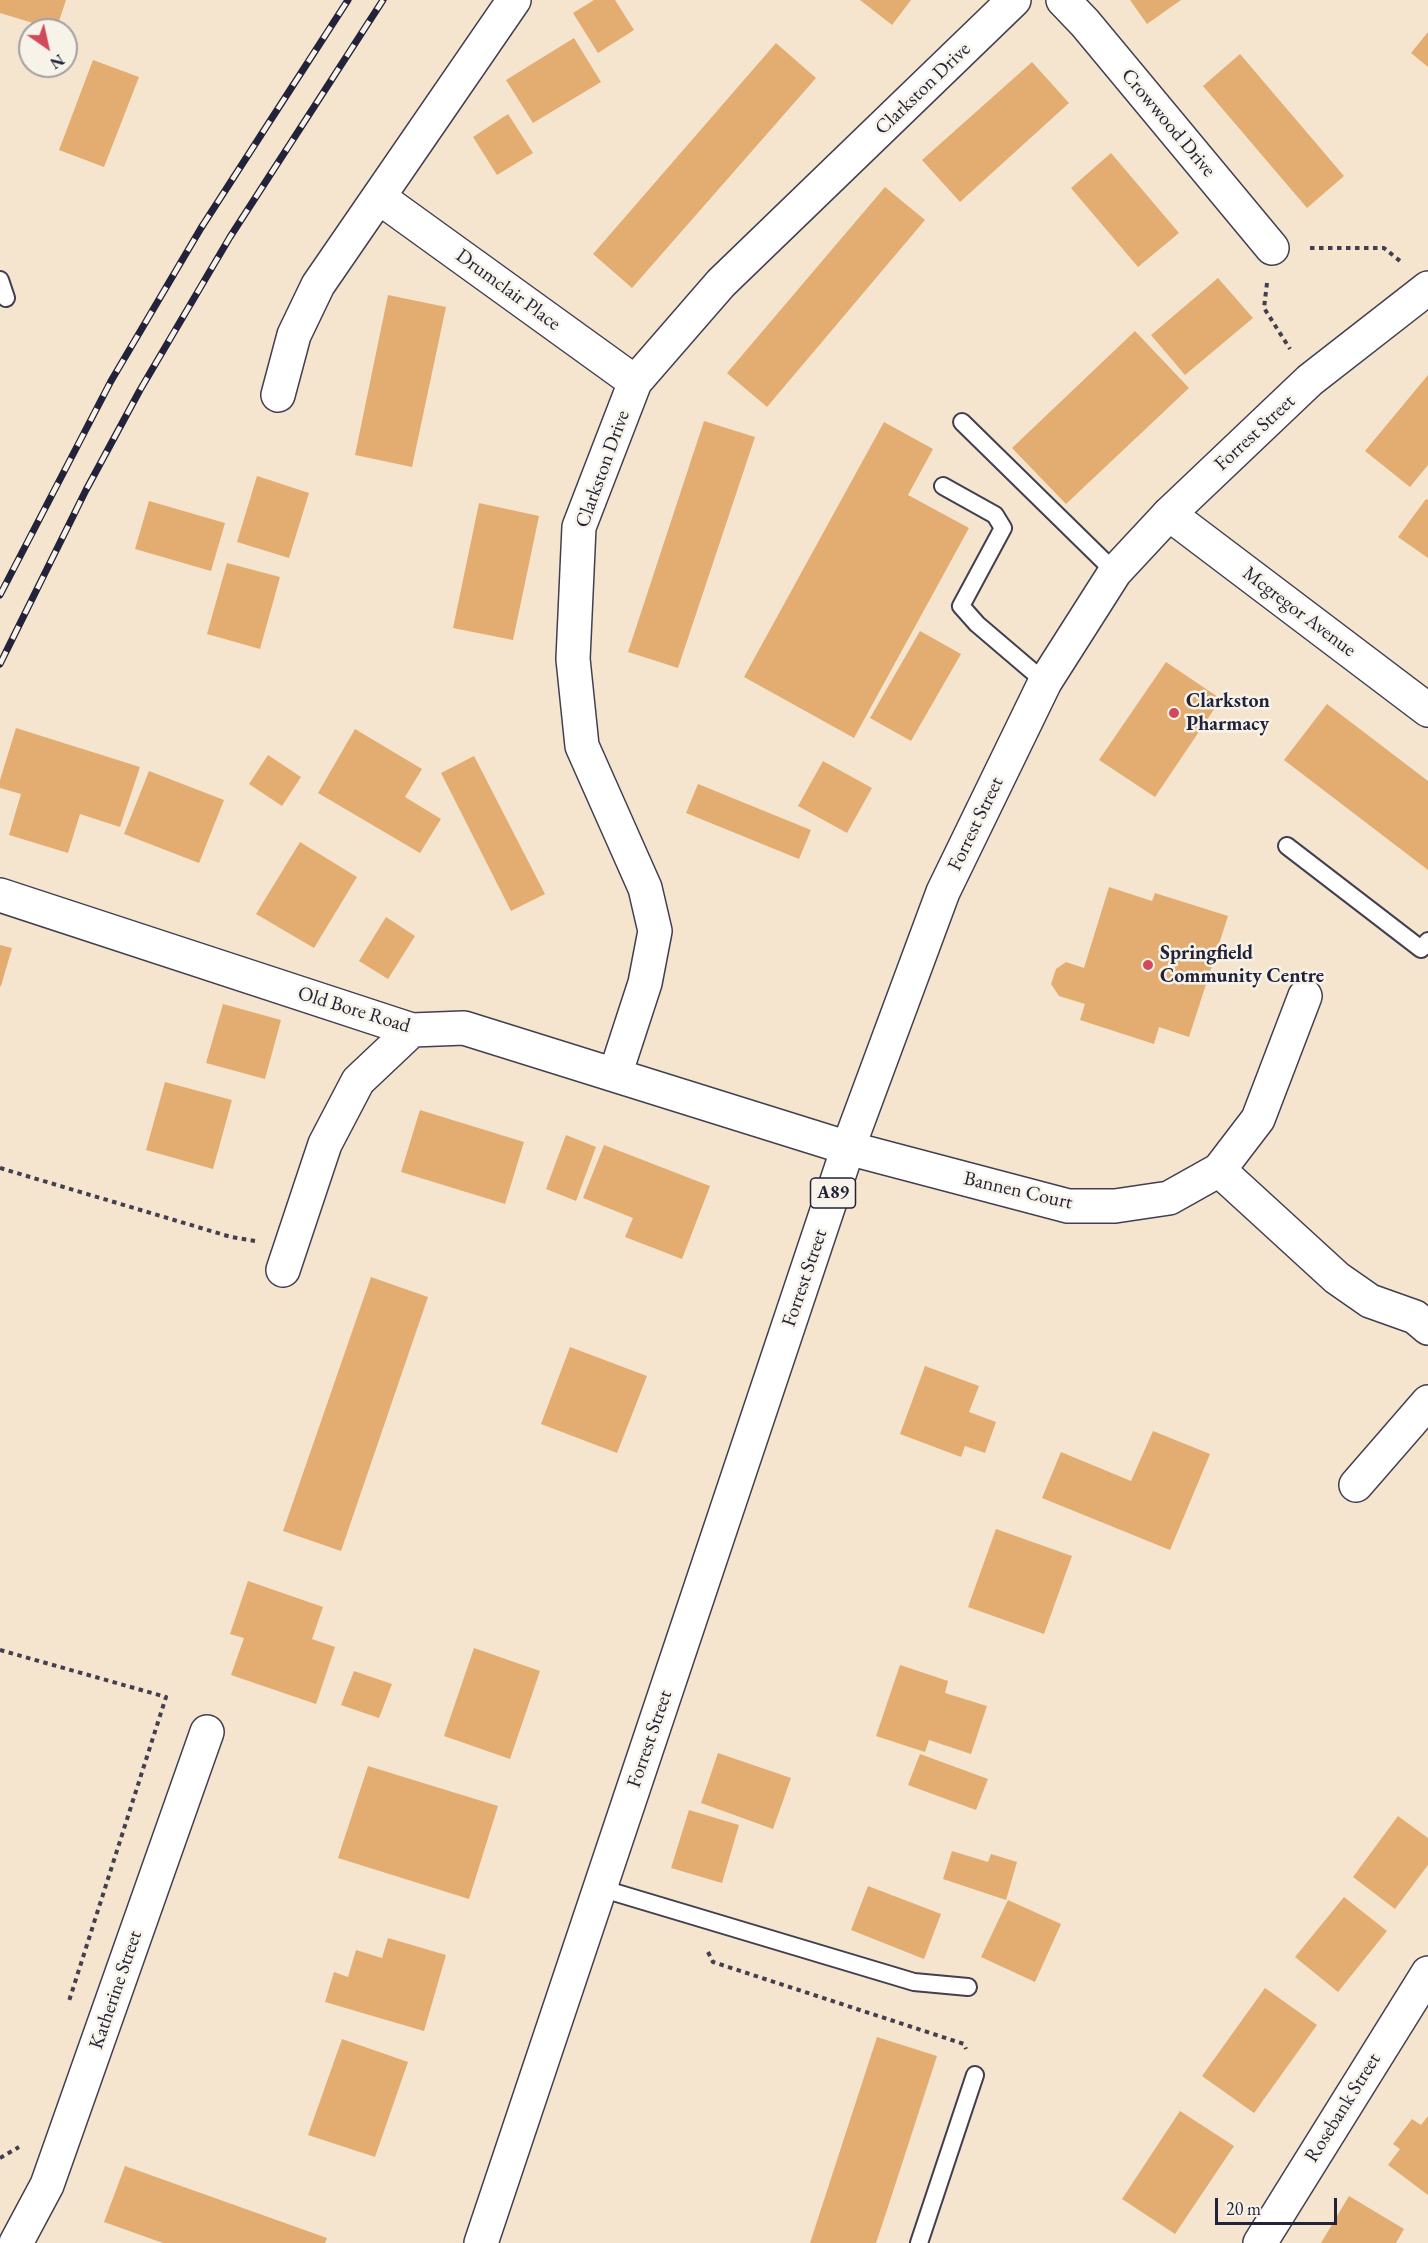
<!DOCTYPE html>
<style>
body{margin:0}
#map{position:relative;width:1428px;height:2243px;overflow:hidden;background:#f5e5ce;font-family:"EB Garamond",serif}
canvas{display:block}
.north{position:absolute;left:18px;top:18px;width:60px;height:60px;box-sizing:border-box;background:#f7f3e8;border:2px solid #a29fa3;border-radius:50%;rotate:146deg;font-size:16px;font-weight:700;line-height:24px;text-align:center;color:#22223b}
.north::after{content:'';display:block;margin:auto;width:21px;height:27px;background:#d1495b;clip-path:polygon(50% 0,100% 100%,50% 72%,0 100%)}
.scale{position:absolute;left:1215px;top:2198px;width:122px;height:27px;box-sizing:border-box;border:3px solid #22223b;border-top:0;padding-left:8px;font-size:18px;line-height:21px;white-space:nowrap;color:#22223b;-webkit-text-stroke:4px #f7f3e8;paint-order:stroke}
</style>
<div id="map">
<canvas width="1428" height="2243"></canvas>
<div class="north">N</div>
<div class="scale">20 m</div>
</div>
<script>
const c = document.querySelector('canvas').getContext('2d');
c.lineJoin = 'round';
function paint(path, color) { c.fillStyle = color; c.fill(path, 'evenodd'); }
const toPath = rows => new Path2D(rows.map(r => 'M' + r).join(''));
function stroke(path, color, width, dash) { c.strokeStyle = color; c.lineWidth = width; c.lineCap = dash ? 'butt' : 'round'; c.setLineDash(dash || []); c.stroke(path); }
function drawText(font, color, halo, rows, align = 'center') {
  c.font = font + ' "EB Garamond",serif'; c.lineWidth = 5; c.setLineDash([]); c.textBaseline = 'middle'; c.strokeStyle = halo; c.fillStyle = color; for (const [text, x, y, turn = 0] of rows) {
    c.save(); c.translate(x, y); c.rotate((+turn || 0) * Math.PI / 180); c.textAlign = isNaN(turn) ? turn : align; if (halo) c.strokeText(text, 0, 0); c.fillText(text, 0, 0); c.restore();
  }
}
paint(toPath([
 [0,0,66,0,56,30,0,13],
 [594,0,615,0,634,30,598,53,573,13],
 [860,0,911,0,892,25],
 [1130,0,1181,0,1147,24],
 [1428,32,1428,67,1411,53],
 [574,38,601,82,533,123,506,80],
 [776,43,816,78,632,288,593,254],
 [1240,54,1344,176,1307,208,1203,86],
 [93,60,139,77,104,167,59,150],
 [1032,62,1069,103,960,202,922,160],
 [508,114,533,153,497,175,473,137],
 [1111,153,1179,233,1138,267,1071,188],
 [885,187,925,220,767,407,727,373],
 [1218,278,1253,318,1185,375,1151,335],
 [388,295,446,307,412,467,355,455],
 [1135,331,1189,388,1066,504,1012,448],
 [1428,375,1428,465,1410,487,1365,451],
 [704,421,755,437,678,668,628,652],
 [884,422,933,449,908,495,969,528,854,738,744,677],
 [257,476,309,493,289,558,237,542],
 [1426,499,1428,500,1428,558,1398,537],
 [149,501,225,523,211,571,135,549],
 [479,503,539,516,513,640,453,628],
 [227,563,280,577,260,649,207,634],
 [920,631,961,654,911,741,870,718],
 [1166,662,1221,699,1155,797,1099,760],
 [1327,704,1428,781,1428,870,1284,760],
 [16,728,140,767,120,827,80,814,68,853,9,835,21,794,0,788,0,780],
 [355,729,422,769,405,797,441,819,420,853,318,793],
 [268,755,301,777,282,806,249,784],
 [474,756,545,894,511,911,441,773],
 [823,761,872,788,847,833,798,806],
 [149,771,224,800,199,863,124,834],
 [698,784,811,830,799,859,686,813],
 [300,842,357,877,314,948,256,914],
 [1109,887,1152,901,1155,893,1228,916,1189,1037,1159,1027,1154,1044,1080,1020,1085,1004,1059,996,1051,984,1056,969,1066,962,1084,968],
 [386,917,415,936,388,979,359,961],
 [0,945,12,948,1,986,0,986],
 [223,1004,281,1020,265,1079,206,1063],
 [165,1082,232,1100,213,1169,146,1150],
 [420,1110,524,1142,505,1204,401,1172],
 [566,1135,596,1147,576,1201,546,1189],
 [604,1145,710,1186,682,1259,625,1237,633,1218,583,1198],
 [371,1277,428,1297,341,1551,283,1531],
 [570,1347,647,1376,617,1453,541,1424],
 [925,1366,979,1386,969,1412,996,1422,985,1453,965,1446,961,1457,900,1434],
 [1153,1431,1210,1454,1170,1550,1042,1498,1061,1452,1131,1481],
 [996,1529,1072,1556,1044,1634,968,1607],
 [248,1581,323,1607,312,1639,335,1647,316,1704,231,1675,244,1638,230,1634],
 [474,1648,540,1671,510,1759,444,1736],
 [900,1665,948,1681,945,1693,987,1706,971,1754,929,1740,925,1752,876,1736],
 [354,1671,392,1684,379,1718,341,1705],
 [718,1753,791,1778,773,1829,701,1803],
 [920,1754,988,1779,976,1810,908,1785],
 [368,1766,498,1806,469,1899,338,1858],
 [689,1810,739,1825,722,1883,671,1868],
 [1398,1816,1428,1838,1428,1865,1395,1909,1353,1877],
 [952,1851,988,1862,991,1854,1017,1862,1006,1900,943,1879],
 [868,1886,941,1914,924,1959,851,1930],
 [1344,1897,1387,1931,1338,1992,1295,1957],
 [1008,1900,1061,1924,1035,1982,981,1957],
 [388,1938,446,1955,424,2031,325,2002,334,1972,348,1977,356,1950,382,1958],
 [1265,1988,1317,2025,1254,2113,1202,2076],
 [877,2037,937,2056,886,2213,876,2243,810,2243],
 [342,2039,408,2062,375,2157,308,2135],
 [1180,2111,1234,2146,1175,2234,1122,2199],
 [1428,2116,1428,2195,1388,2165,1400,2149,1393,2144,1412,2119,1421,2125],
 [125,2166,327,2238,325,2243,163,2243,104,2222],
 [1349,2196,1404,2229,1396,2243,1321,2243]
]), '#e3ad72');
const service = toPath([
 [0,280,6,298],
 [962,422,1115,572],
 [943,486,995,515,1003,528,961,606,977,624,1045,682],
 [1287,846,1421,949,1428,941],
 [600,1888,914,1982,968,1987],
 [919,2243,975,2075]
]);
const minor = toPath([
 [1063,0,1085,23,1272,248],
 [380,198,635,382],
 [278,395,294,335,318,285,514,0],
 [1169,514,1428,710],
 [0,895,412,1030,464,1028,848,1148,1068,1206,1115,1206,1169,1198,1219,1170,1258,1119,1305,996],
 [615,1075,645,983,655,931,645,888,582,746,573,659,579,527,635,382,721,283,1014,0],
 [1219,1170,1337,1278,1370,1301,1415,1317,1428,1328],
 [283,1270,325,1144,358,1081,412,1030],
 [1356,1485,1428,1402],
 [16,2243,47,2185,207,1732],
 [1260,2243,1428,1973]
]);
const primary = toPath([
 [481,2243,848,1148,943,892,1045,682,1115,572,1169,514,1310,380,1428,288]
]);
stroke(service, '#423f51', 20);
stroke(minor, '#423f51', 36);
stroke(primary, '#423f51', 36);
stroke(toPath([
 [1310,248,1384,248,1400,261],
 [1267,283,1264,308,1290,349],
 [0,1168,231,1237,255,1241],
 [0,1650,166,1697,69,2001],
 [708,1952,713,1962,964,2044,966,2049],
 [0,2158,19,2147]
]), '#423f51', 4, [4.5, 4.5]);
stroke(service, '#fff', 16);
stroke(minor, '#fff', 33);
stroke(primary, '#fff', 33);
const rail = toPath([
 [0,595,111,381,201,228,348,0],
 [0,664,86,490,140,390,230,237,383,0]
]);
stroke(rail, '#22223b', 7);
stroke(rail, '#f7f3e8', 4.5, [14]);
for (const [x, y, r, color] of [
 [1174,713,6,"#d1495b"],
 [1148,965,6,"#d1495b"]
]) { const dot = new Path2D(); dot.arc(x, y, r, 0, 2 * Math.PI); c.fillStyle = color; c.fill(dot); stroke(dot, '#f7f3e8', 2); }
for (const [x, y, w] of [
 [833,1193,45]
]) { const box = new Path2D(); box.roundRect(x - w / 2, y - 15, w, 30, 4.5); c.fillStyle = '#f7f3e8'; c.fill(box); stroke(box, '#22223b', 1.5); }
drawText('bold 18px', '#22223b', null, [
 ["A89",833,1193]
]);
drawText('20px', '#22223b', '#f7f3e8', [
 ["Clarkston Drive",923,89,-44],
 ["Crowwood Drive",1168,123,50],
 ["Drumclair Place",508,290,36],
 ["Forrest Street",1255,433,-43],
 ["Clarkston Drive",603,469,-70],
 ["Mcgregor Avenue",1299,612,37],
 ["Forrest Street",976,824,-64],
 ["Old Bore Road",354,1010,17],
 ["Bannen Court",1018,1191,13],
 ["Forrest Street",805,1278,-71],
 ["Forrest Street",650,1739,-71],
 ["Katherine Street",116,1990,-71],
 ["Rosebank Street",1343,2108,-58]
]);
drawText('bold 20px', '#22223b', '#f7f3e8', [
 ["Clarkston",1186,702],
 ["Pharmacy",1186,725],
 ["Springfield",1160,954],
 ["Community Centre",1160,977]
], 'left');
</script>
